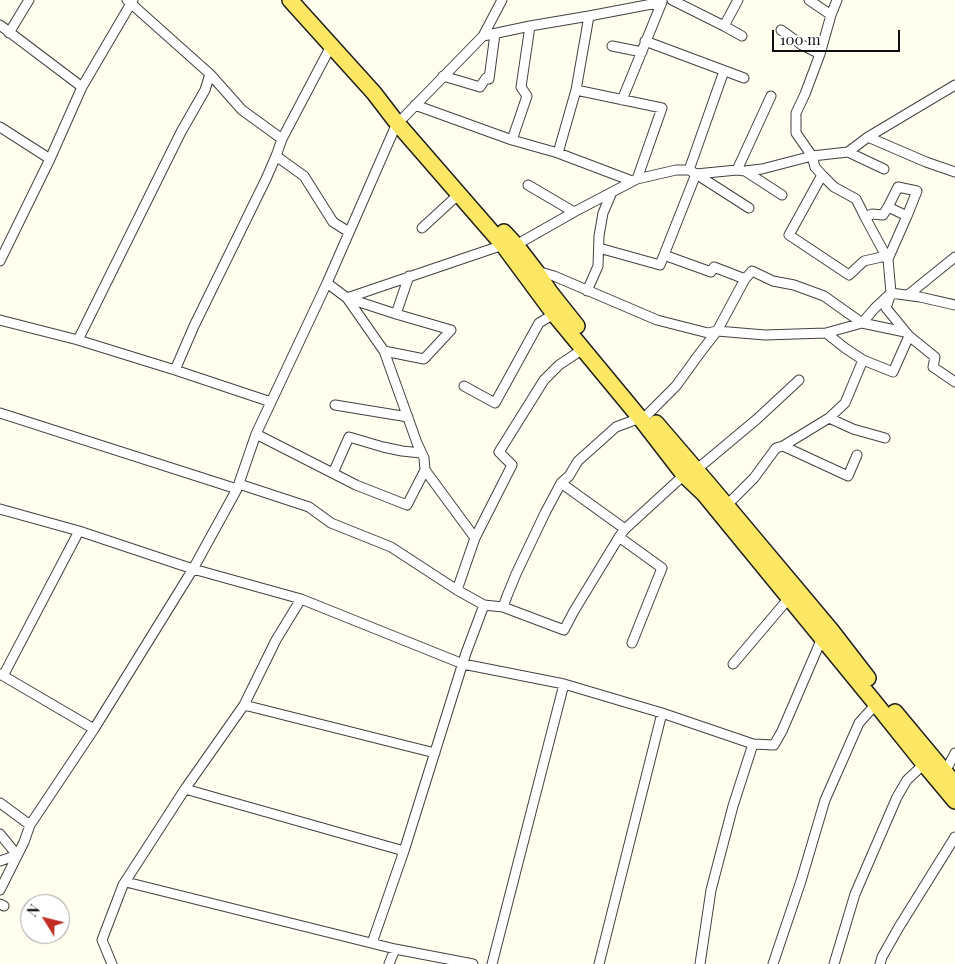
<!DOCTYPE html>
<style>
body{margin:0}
#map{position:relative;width:955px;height:964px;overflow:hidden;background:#fffeef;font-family:"Playfair Display",serif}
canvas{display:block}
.north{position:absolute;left:20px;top:894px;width:50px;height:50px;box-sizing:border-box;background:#fff;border:1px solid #9f9f9f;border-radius:50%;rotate:306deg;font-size:14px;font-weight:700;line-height:20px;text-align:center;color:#0e0e0e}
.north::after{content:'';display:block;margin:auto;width:18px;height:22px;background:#c12d23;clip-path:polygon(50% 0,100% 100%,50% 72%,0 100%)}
.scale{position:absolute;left:772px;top:30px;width:128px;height:22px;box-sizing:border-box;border:2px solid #0e0e0e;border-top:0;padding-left:6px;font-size:15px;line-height:18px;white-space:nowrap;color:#0e0e0e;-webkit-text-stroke:4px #fff;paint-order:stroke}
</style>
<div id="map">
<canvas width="955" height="964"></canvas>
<div class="north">N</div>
<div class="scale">100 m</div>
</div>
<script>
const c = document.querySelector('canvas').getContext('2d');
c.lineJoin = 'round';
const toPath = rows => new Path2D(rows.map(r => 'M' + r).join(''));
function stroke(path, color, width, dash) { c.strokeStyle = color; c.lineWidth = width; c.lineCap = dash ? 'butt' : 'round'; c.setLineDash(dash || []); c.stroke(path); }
const street = toPath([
 [127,0,210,74,242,110,282,139],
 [672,0,724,26],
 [738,0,724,26,742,36],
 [809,0,831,15],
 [0,25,82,87],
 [781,30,802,45,820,54],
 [9,33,29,0],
 [483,36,530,26,589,16,662,2],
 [645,41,744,78],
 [612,46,642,52],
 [443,76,480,87,486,78,489,79,495,34],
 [576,90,662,108,637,179],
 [622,100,662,2,662,0],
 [415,105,512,140,558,153,632,181],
 [404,117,483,36,502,0],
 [0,127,50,159],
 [868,137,926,162,955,172],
 [512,140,527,96,521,87,530,26],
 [848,152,884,169],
 [558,153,576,90,589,16],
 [276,156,304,176,333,222,349,232],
 [689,170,724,71],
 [737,170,771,96],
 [745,171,782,195],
 [822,175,789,235,849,275,864,261,886,256,865,217,856,199,834,187,822,175,815,167,812,156,796,133,796,113,805,94,820,54,831,15,837,0],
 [528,185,574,212],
 [865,217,872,214,883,215,888,207,907,216,917,191,898,187,888,207],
 [422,228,459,194],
 [516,245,574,212,637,179,676,170,689,170,696,174,737,170,745,171,762,169,812,156,848,152,868,137,955,85],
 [599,248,660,265,696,174,749,208],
 [664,255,711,272,714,267,745,279],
 [886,256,888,259,891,293,886,308,909,336,935,357,933,367,955,382],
 [888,259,907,216],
 [0,261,50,159,82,87,133,0],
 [537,271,554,276,657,320,708,333,717,331,765,335,826,333,862,323,875,308,891,293,920,297,955,305],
 [327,283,347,298,503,245],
 [587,291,598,266,599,236,603,213,612,192],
 [908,295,955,257],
 [396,314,347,298,384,351,417,443,424,458,425,470,475,538],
 [0,320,78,340,181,132,205,90,210,74],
 [826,333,845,348,863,360,893,372,909,336],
 [78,340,175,370,271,402],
 [384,351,424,359,451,330,396,314,409,276],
 [175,370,194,326,266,179,276,156,282,139,331,46],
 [464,386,495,403,539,323,554,314],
 [335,405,408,417],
 [0,413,237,489],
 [648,414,676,386,700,353,717,331,745,279,752,271,773,281,794,285,824,296,862,323,905,332],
 [829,418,853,429,885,438],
 [256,434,356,485,407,505,425,470],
 [783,446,848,476,857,455],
 [696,470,757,419,799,380],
 [333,473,349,437,383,447,402,451,421,453],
 [561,483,625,529],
 [239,484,309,507,331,523,391,547,457,590,484,605],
 [727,505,754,478,776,448,783,446,829,418,845,403,863,360],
 [0,509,79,531,193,569,301,599,463,664,564,684,662,713,753,744],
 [619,537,662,568,632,643],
 [457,590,475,538,512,465,499,452,544,380,559,365,583,349],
 [503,607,564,630,574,611,619,537,625,529,684,475],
 [733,664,789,598],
 [0,674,94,729],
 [3,676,79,531],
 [244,705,276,640,301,599],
 [945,772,955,753],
 [185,789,404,851],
 [0,803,30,825],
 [0,834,17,855,0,861],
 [126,882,395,949,473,964],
 [0,890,24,842,30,825,94,729,193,569,237,489,256,434,327,283,397,123],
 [0,904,4,906],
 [372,943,404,851,466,653,484,605,503,607,507,596,516,574,545,513,561,483,569,476,578,461,616,427,640,418],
 [112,964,102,940,123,885,185,789,244,705,435,753],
 [389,964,395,949],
 [492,964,564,684],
 [599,964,662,713],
 [700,964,711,890,733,806,753,744,774,745,782,731,822,638],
 [773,964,801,881,825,800,859,723,876,704],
 [834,964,855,894,897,797,907,780,924,764],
 [880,964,882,957,899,927,955,837]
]);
const primary = toPath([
 [290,0,374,93,397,123,503,245,554,314,640,418,684,475,704,494,876,704,924,764,955,801],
 [504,232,516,245,536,271,550,292,577,326],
 [656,423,711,487,831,630,868,678],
 [895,712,955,784]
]);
stroke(street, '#414141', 11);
stroke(primary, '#1f1f1f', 18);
stroke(street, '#fff', 9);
stroke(primary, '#fbe763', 15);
</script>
